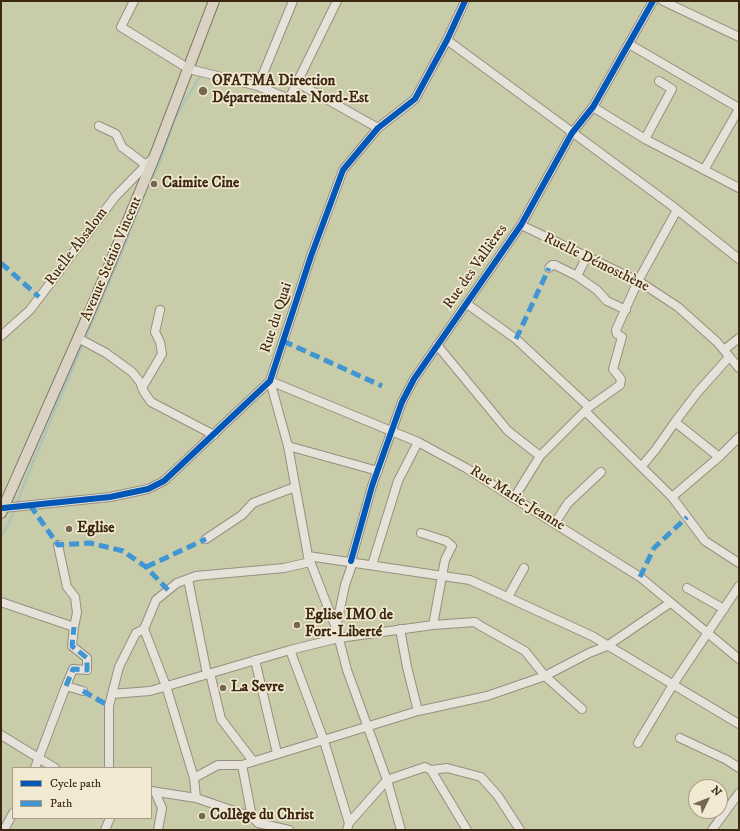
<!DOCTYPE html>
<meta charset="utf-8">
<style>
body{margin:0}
#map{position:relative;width:740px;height:831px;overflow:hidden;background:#e0d8c5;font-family:"IM FELL DW Pica",serif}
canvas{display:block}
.frame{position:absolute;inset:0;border:2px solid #3c2712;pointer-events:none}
.legend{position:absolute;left:12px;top:767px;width:140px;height:52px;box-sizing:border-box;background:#f2e9d2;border:1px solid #a99b85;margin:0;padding:5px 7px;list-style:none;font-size:12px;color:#3c2712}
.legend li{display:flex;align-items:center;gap:8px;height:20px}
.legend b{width:20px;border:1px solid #a99b85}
.north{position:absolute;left:688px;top:779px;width:40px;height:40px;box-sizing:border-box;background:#f2e9d2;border:1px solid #a99b85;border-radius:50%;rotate:47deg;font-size:11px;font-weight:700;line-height:16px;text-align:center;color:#3c2712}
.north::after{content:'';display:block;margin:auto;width:14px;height:18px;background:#756551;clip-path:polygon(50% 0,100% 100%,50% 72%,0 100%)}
</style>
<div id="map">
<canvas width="740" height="831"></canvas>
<div class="frame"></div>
<ul class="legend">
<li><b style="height:5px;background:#0057b8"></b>Cycle path</li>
<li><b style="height:5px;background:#3f96d3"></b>Path</li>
</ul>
<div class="north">N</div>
</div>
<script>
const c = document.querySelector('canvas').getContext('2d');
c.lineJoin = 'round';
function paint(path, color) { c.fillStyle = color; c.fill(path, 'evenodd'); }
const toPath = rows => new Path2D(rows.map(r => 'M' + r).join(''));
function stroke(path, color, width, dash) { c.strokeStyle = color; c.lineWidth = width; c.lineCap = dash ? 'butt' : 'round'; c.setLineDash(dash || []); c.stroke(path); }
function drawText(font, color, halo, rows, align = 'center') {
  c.font = font + ' "IM FELL DW Pica",serif'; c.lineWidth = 3.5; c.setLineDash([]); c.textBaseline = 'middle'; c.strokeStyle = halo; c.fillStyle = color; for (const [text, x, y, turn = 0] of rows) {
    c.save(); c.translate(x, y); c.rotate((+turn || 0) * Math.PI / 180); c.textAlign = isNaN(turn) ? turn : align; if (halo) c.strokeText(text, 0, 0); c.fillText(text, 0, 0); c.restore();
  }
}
paint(toPath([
 [1,1,739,1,739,830,1,830],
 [13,768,151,768,151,818,13,818],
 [696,787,720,787,720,811,696,811]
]), '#c8cca8');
stroke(toPath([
 [1,536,10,521,31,467,122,252,146,190,159,165,175,118,205,68]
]), '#aec4ba', 2.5);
const minor = toPath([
 [134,1,121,27,189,69,258,86,289,99,337,1],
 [663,1,739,37],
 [447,40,671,205,739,259],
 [629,44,739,108],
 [296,82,378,128],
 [258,86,293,1],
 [593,107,645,139,739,188],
 [99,126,116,134,122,147,146,165],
 [645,139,672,89,659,81],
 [704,170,739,109],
 [521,225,640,282,678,307,717,342,739,368],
 [549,268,552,265,555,265,577,276,597,290,607,301,626,310],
 [577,276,586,258],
 [467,304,516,339,589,407,585,411,672,497,705,541,739,563],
 [1,336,30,310,115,197,152,159],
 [78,338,106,353,132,372,140,382,144,392,151,402,214,435],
 [437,345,508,431,540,456],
 [724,350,739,338],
 [270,381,418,442,466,468,640,577,739,659],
 [270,381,288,446,308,556,336,628,347,670,387,780,401,830],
 [142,388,162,354,160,342,155,332,160,310],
 [589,407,620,385,621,379,613,369,622,337,617,334,616,330,638,281,677,210],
 [675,422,697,393,729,357],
 [288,446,378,471],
 [642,466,656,449,675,422,719,457],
 [672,497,719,457,739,437],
 [514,498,540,456,585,411],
 [3,508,110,497,148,489,164,481,270,381,311,256,343,170,378,128,415,99,447,40,465,1],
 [555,523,568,503,601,472],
 [421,533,446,541,452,546,445,560,433,625],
 [206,539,242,515,253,503,295,487],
 [308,556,470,580,592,636,739,724],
 [351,561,372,486,402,402,414,379,521,225,572,133,593,107,653,1],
 [372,565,398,481,418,442],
 [188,579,207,674],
 [687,588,724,609],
 [508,597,524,568],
 [1,602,74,627,77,613,75,597,67,587,58,545],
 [336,628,345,585,353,562],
 [400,629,407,667,418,711],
 [290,650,324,741,349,823],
 [255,660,277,753],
 [210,673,221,719,253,761],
 [66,686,73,669,87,670,87,658,72,646,74,627],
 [112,694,119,667,136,633,144,629],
 [1,735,55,768],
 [680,738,727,760,739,768],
 [638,743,674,683,739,586],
 [35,768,66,686,83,691],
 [109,768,109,706,112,694,150,691,290,650,339,638,433,625,475,622,479,625,525,651,545,676,582,709],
 [431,770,447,768,481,777,498,796,520,830],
 [194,778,218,765,242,765],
 [151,791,196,798,252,817,258,823,289,830],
 [155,792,162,808,158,830],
 [196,798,194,778,166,686,144,629,156,600,177,583,196,576,284,568,310,562],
 [252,817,242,765,418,711,487,696,545,676,589,653,607,646,670,603],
 [4,830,13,813],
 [105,830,110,818],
 [347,830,349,823,387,780,425,767,431,770,467,830],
 [712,830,739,793]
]);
const major = toPath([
 [1,513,94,302,154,158,214,1]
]);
stroke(minor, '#968f81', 10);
stroke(major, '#7e776a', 12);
stroke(minor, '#e7e2d9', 8);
stroke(major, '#dad3c4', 10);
stroke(toPath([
 [1,263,39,297],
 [516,339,549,268],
 [283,341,382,386],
 [30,505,58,545,90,543,123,551,146,567,168,590],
 [146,567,206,539],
 [640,577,654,548,687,517],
 [66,686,73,669,87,670,87,658,72,646,74,627],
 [83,691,109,706]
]), '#3f96d3', 5, [10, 5]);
stroke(toPath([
 [3,508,110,497,148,489,164,481,270,381,311,256,343,170,378,128,415,99,447,40,465,1],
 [351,561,372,486,402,402,414,379,521,225,572,133,593,107,653,1]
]), '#0057b8', 6);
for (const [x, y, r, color] of [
 [203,91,5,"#756551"],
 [154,184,4,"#756551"],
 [69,529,4,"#756551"],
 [297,625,4,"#756551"],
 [223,688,4,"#756551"],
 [202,816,4,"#756551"]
]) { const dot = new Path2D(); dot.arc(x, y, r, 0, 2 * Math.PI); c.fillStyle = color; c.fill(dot); stroke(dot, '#f2e9d2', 1.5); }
drawText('bold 15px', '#3c2712', '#f2e9d2', [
 ["OFATMA Direction",212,82],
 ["Départementale Nord-Est",212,99],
 ["Caimite Cine",162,184],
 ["Eglise",77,529],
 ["Eglise IMO de",305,616],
 ["Fort-Liberté",305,633],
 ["La Sevre",231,688],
 ["Collège du Christ",210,816]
], 'left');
drawText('15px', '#3c2712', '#f2e9d2', [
 ["Ruelle Absalom",77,247,-53],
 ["Avenue Sténio Vincent",112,259,-67],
 ["Ruelle Démosthène",596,263,26],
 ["Rue des Vallières",476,267,-55],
 ["Rue du Quai",277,318,-72],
 ["Rue Marie-Jeanne",517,499,32]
]);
</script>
